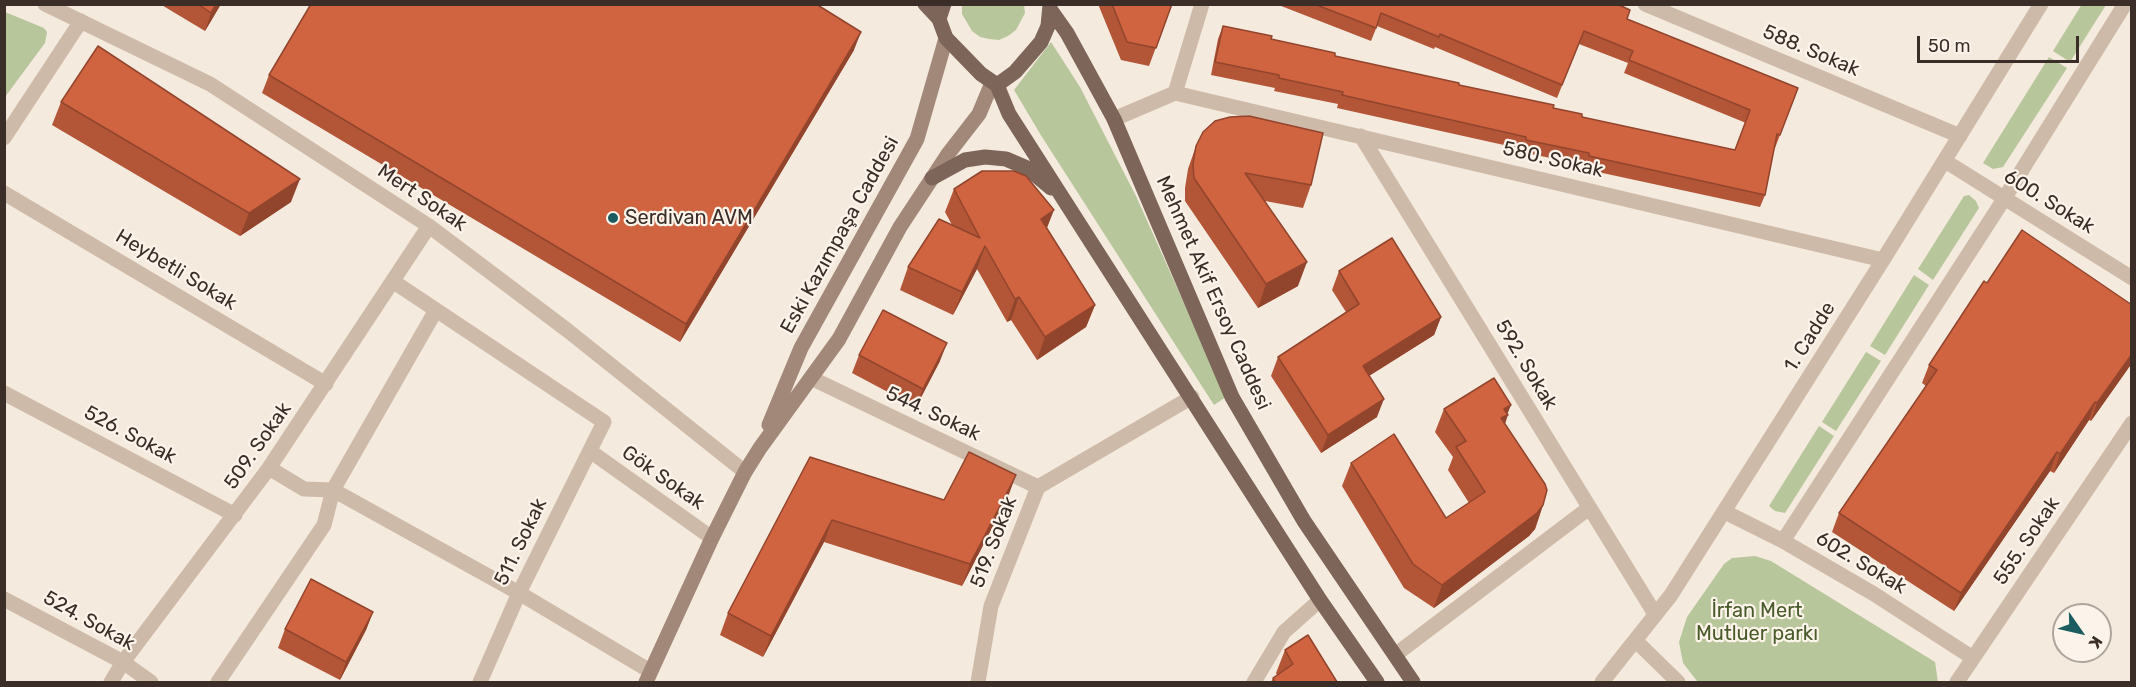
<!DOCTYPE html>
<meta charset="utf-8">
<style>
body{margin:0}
#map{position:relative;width:2136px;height:687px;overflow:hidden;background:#f5eade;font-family:Rubik,sans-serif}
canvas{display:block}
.frame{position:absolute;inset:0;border:6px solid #3b2e29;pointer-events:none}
.north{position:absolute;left:2052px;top:603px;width:60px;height:60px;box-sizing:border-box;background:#fcf4eb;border:2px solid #afa59d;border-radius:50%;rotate:124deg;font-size:16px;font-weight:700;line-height:24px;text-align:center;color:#3b2e29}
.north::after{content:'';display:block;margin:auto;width:21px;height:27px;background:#1a5c60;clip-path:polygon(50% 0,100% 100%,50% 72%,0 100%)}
.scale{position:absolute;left:1917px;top:36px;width:162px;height:27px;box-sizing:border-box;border:3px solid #3b2e29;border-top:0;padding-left:8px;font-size:18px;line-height:21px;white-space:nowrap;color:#3b2e29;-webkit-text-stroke:4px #fcf4eb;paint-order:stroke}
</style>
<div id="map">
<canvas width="2136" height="687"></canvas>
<div class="frame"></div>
<div class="north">K</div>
<div class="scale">50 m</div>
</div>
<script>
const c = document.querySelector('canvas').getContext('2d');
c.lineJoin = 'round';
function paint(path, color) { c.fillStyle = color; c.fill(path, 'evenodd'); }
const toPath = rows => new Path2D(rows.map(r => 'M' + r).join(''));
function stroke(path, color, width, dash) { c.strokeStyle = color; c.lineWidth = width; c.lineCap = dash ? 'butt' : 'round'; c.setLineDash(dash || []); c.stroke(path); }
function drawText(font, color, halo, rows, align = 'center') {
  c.font = font + ' Rubik,sans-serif'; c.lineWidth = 4.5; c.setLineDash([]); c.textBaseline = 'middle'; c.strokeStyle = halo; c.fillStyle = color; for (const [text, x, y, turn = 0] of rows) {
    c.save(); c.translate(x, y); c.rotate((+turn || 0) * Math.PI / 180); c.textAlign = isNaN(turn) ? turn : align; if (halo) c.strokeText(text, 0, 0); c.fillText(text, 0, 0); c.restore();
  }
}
paint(toPath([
 [2082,4,2106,5,2070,62,2053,51],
 [962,5,1024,5,1025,13,1016,30,1008,36,999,40,989,39,980,37,972,31,962,14],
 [5,12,44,28,47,32,45,43,5,97],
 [1051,42,1080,87,1136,196,1226,397,1214,405,1042,137,1014,90],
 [2049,57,2067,68,2003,167,1993,169,1983,163],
 [1969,195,1976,201,1979,208,1933,280,1918,269,1964,196],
 [1914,275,1929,285,1885,355,1870,346],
 [1866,352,1881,361,1836,431,1822,422],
 [1819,426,1834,436,1785,513,1775,511,1769,506],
 [1755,556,1771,561,1935,662,1938,682,1697,681,1683,663,1679,642,1687,617,1724,564,1732,558]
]), '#b8c69c');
stroke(toPath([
 [45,4,210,84,429,226,567,330,745,472],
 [1645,4,1960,136],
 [1175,93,1202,4],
 [1114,119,1175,93,1883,260],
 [1361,136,1655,614],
 [4,138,81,21],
 [1945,161,2132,278],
 [4,193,326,384],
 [394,282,604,422,519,593,480,682],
 [811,378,1038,487],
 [4,393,235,515],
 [590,451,712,538],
 [269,468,304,489,333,490,519,593,650,671],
 [1725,512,1783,541,1874,594,1973,658],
 [1783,541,2004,199,2125,4],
 [4,599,123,662,151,682],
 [1636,641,1678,682],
 [1395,655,1589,508],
 [111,682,123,662,269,468,429,226],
 [218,682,324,525,333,490,436,310],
 [978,682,991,606,1038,487,1192,397],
 [1254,682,1284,632,1320,600],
 [1602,682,1671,595,1883,260,2041,4],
 [1957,682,2132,423]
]), '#cebaa8', 15);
stroke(toPath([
 [769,425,801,348,917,139,946,38],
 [646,682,712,538,745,472,760,448,839,339,900,227,948,154,979,114,992,83]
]), '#a28879', 15);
stroke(toPath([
 [925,4,939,19],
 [944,4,939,19,946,38,981,74,997,85,1015,72,1041,42,1048,26,1050,5],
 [1050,9,1067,33,1114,119,1232,397,1304,521,1413,682],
 [997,85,1009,114,1320,600,1377,682],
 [932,178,965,160,985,157,1006,159,1027,168,1051,188]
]), '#7e6559', 15);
paint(toPath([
 [160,4,221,4,205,31],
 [1098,4,1172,4,1149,66,1121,60],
 [1276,4,1617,4,1627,20,1798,88,1775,148,1774,147,1765,195,1760,207,1584,169,1585,165,1521,152,1522,149,1337,108,1338,104,1274,91,1275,88,1211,75,1218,39,1223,26,1335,56,1553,108,1582,117,1735,150,1746,123,1624,73,1628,63,1579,44,1557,98,1435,47,1434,49,1377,26,1371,41],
 [854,50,680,342,262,93,269,75],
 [61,102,291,202,240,236,52,125],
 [1196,146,1311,185,1303,208,1265,201,1298,286,1258,308,1185,201,1185,188,1188,169],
 [954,189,1047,229,1095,305,1086,327,1037,360,1011,320,1007,322,977,269,953,315,900,290,908,267,952,225,945,212],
 [1339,271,1441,317,1434,335,1369,376,1377,417,1321,453,1271,376,1278,357,1346,312,1332,290],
 [1987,283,2132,305,2132,363,2091,421,2089,420,2054,473,2050,471,1954,611,1832,532,1839,513,1926,386,1922,383,1929,365],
 [859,355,940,361,916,407,852,373],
 [1444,409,1507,413,1505,424,1543,505,1535,529,1529,536,1434,608,1404,588,1342,486,1351,463,1446,518,1469,503,1448,470,1453,457,1435,432],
 [810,457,944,500,1008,497,962,586,824,542,763,657,720,635,728,613],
 [373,612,366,630,340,680,278,648,285,629],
 [1285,650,1337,682,1271,682,1273,678,1277,675,1276,673]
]), '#b35537');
paint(toPath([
 [216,4,221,4,205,31,211,13],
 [861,32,854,50,680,342,686,324],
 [300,179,291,202,240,236,249,213],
 [1054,210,1045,233,1041,219],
 [985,246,977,269,953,315,962,292],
 [1307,262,1298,286,1258,308,1266,284],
 [1019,297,1011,320,1007,322,1015,299],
 [1095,305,1086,327,1037,360,1045,337],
 [1441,317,1434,335,1356,384,1363,366],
 [947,343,940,361,916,407,923,389],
 [2132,354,2132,363,2091,421,2097,403],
 [1384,399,1377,417,1321,453,1328,435],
 [2095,402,2089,420,2054,473,2060,454],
 [1511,405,1507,415,1508,415,1500,438,1493,441,1504,409],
 [2057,452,2050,471,1954,611,1961,593],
 [1016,475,1008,497,962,586,970,564],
 [1543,505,1535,529,1529,536,1434,608,1442,585],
 [832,520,824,542,763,657,771,636],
 [373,612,366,630,340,680,346,662]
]), '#92452d');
const building = toPath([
 [198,4,216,4,211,13,198,4],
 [311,4,816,4,861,32,686,324,269,75,311,4],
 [1112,4,1172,4,1156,48,1127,42,1112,4],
 [1314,4,1617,4,1630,10,1627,19,1798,88,1780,135,1777,134,1765,195,1589,156,1589,153,1526,140,1526,137,1342,95,1343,92,1279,78,1279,75,1215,62,1223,26,1272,36,1271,39,1335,53,1335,56,1459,83,1459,85,1554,105,1553,108,1582,114,1582,117,1735,150,1750,110,1629,60,1633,51,1584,31,1562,85,1440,34,1439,37,1381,13,1376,28,1314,4],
 [98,46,300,179,249,213,61,102,98,46],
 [1249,116,1323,133,1311,185,1245,173,1307,262,1266,284,1194,178,1193,164,1196,146,1203,132,1215,121,1230,117,1249,116],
 [982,171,1014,171,1026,176,1054,210,1041,219,1095,305,1045,337,1019,297,1015,299,985,246,962,292,908,267,939,219,980,238,954,189,982,171],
 [2022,230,2132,305,2132,354,2097,403,2095,402,2060,454,2057,452,1961,593,1839,513,1937,370,1929,365,1984,281,1987,283,2022,230],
 [1392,238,1441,317,1363,366,1384,399,1328,435,1278,357,1359,304,1339,271,1392,238],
 [883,310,947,343,923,389,859,355,883,310],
 [1494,378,1511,405,1504,409,1508,415,1501,418,1545,484,1547,490,1543,505,1537,513,1442,585,1413,564,1351,463,1394,434,1446,518,1485,492,1456,447,1466,441,1444,409,1494,378],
 [969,452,1016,475,970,564,832,520,771,636,728,613,810,457,944,500,969,452],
 [311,579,373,612,346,662,285,629,311,579],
 [1308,635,1337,682,1275,682,1273,678,1293,664,1285,650,1308,635]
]);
paint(building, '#d06340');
stroke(building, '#92452d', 1.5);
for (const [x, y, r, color] of [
 [613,218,6,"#1a5c60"]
]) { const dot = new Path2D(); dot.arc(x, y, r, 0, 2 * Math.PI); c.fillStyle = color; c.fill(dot); stroke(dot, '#fcf4eb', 2); }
drawText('20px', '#3b2e29', '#fcf4eb', [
 ["588. Sokak",1811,51,23],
 ["580. Sokak",1553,160,13],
 ["Mert Sokak",422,198,34],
 ["600. Sokak",2049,202,32],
 ["Eski Kazımpaşa Caddesi",840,235,-61],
 ["Heybetli Sokak",176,270,31],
 ["Mehmet Akif Ersoy Caddesi",1213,293,66],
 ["1. Cadde",1810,337,-58],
 ["592. Sokak",1526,365,59],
 ["544. Sokak",933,414,25],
 ["526. Sokak",130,435,28],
 ["509. Sokak",258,446,-55],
 ["Gök Sokak",663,478,35],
 ["555. Sokak",2027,541,-56],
 ["511. Sokak",521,542,-64],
 ["519. Sokak",994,542,-69],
 ["602. Sokak",1861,563,31],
 ["524. Sokak",89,621,29]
]);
drawText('20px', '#3b2e29', '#fcf4eb', [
 ["Serdivan AVM",625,218]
], 'left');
drawText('20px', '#495b2a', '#fcf4eb', [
 ["İrfan Mert",1757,611],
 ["Mutluer parkı",1757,634]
]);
</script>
